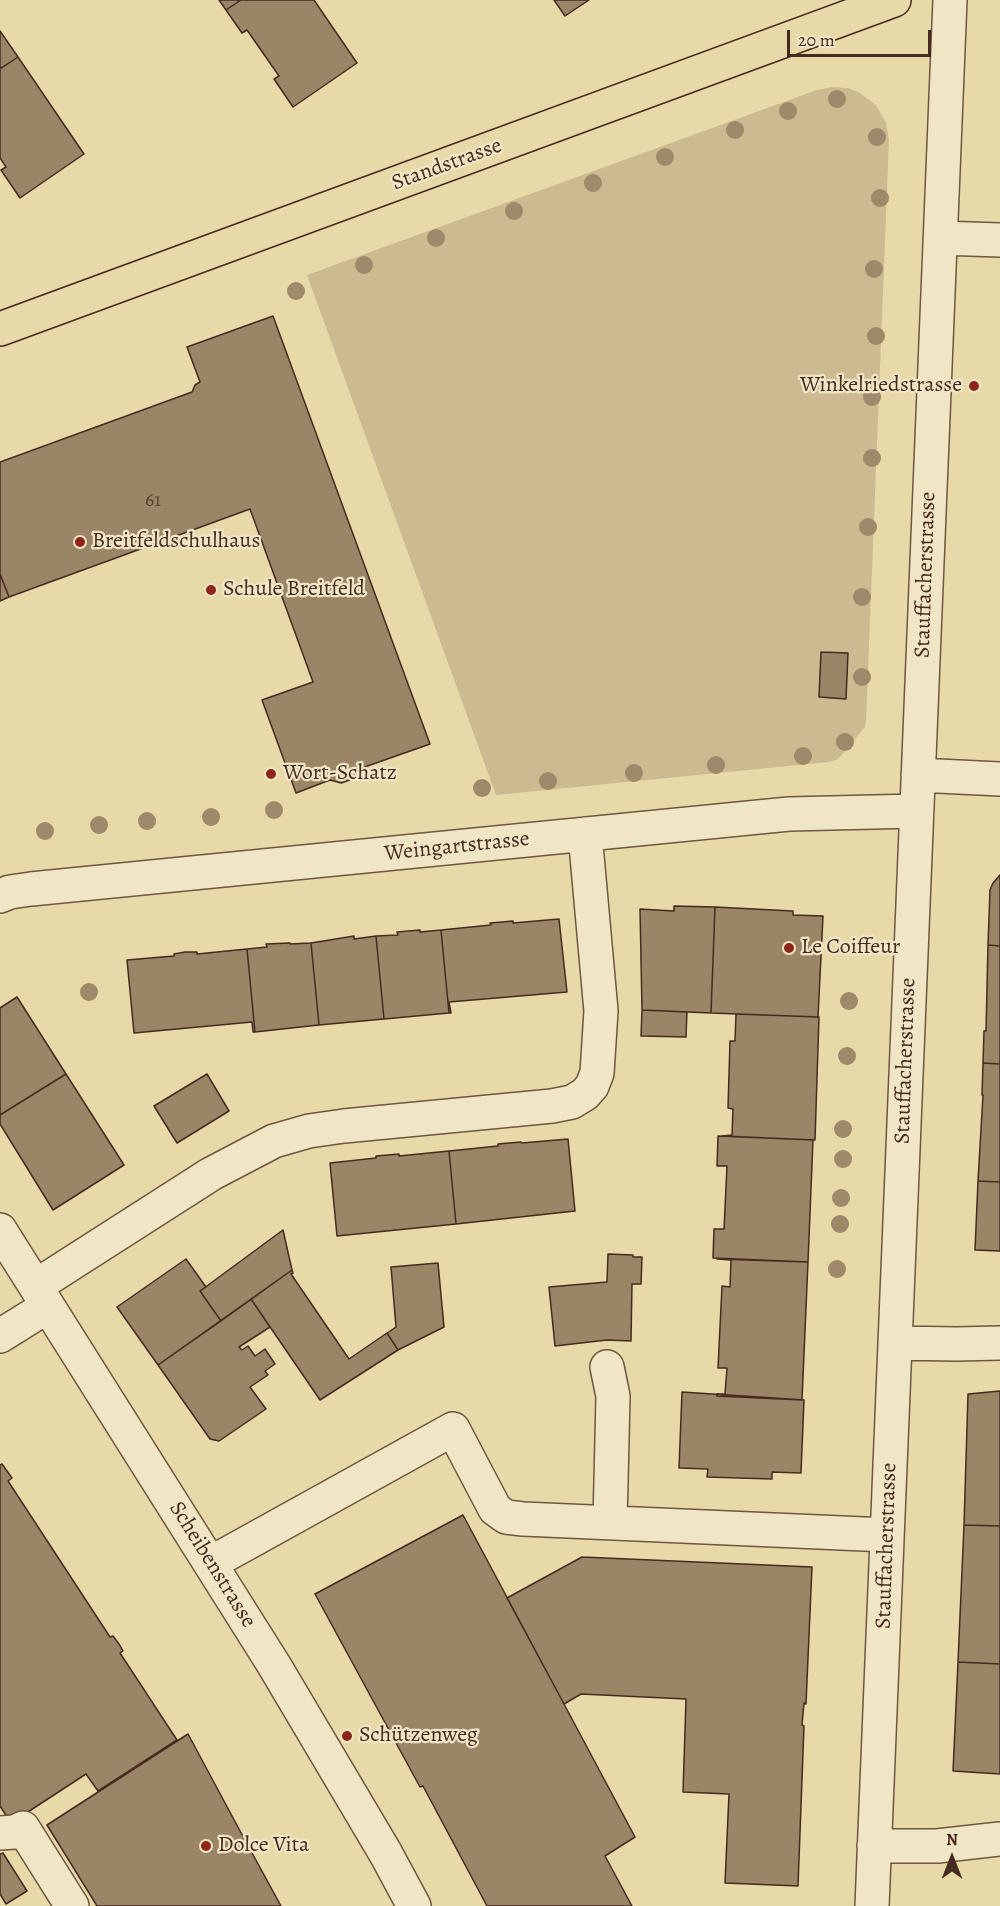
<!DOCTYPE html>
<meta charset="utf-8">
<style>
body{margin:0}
#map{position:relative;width:1000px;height:1906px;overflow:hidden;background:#e8d9a8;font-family:Alegreya,serif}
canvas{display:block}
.north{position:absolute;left:922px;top:1828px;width:60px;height:60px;-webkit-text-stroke:4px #f0e6c6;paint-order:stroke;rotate:0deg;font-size:16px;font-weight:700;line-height:24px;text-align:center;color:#462a20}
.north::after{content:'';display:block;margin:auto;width:21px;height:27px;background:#462a20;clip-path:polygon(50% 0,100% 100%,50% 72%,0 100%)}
.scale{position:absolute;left:787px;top:30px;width:144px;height:27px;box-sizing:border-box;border:3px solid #462a20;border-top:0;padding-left:8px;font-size:18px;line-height:21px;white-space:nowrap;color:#462a20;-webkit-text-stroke:4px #f0e6c6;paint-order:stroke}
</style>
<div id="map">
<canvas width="1000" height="1906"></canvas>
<div class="north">N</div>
<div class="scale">20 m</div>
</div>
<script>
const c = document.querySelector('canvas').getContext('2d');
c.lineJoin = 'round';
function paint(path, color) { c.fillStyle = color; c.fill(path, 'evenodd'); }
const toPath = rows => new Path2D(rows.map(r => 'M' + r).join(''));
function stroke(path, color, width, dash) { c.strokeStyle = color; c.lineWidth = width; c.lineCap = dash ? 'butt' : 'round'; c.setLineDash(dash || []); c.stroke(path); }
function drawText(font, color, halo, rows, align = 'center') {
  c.font = font + ' Alegreya,serif'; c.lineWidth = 4.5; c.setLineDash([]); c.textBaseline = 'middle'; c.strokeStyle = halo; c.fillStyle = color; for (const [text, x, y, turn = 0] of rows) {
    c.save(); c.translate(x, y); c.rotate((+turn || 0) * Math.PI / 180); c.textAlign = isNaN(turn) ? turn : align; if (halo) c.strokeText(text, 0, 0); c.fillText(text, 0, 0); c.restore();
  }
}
paint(toPath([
 [832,87,848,88,860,93,876,105,886,123,889,140,866,721,865,727,840,757,836,760,828,762,496,795,307,275,817,90]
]), '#ccbb91');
const building = toPath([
 [219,0,241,0,226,10,219,0],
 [241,0,314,0,357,63,293,107,274,79,279,76,247,30,242,33,226,10,241,0],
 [554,0,589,0,565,16,554,0],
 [0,31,18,57,0,69,0,31],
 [18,57,84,154,20,198,1,170,6,167,0,158,0,69,18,57],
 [273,316,430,744,359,769,353,779,341,783,330,780,296,793,262,700,313,682,250,509,9,597,0,574,0,462,192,392,195,385,200,382,187,347,273,316],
 [0,574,9,597,0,601,0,574],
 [821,652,848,653,846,699,819,697,821,652],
 [1000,875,1000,946,988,945,990,890,993,883,1000,875],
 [674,906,715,907,711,1013,642,1010,640,909,674,911,674,906],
 [715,907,793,911,793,915,823,916,818,1017,711,1013,715,907],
 [559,919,567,992,449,1002,451,1013,449,1013,441,930,491,925,490,923,502,922,513,921,513,923,559,919],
 [420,930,420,932,441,930,449,1013,384,1019,376,936,398,935,397,932,420,930],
 [354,936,354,939,376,936,384,1019,319,1025,311,943,354,936],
 [290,943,290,944,311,943,319,1025,255,1032,247,949,267,947,266,944,290,943],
 [988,945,1000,946,1000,1064,983,1063,984,1031,986,1031,988,945],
 [247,949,255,1032,253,1032,252,1022,134,1033,127,960,174,956,174,954,185,952,197,952,197,954,247,949],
 [17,997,66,1074,0,1115,0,1008,17,997],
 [642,1010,687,1012,686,1037,641,1036,642,1010],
 [736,1014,819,1017,815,1140,722,1136,732,1135,733,1109,728,1108,730,1041,735,1041,736,1014],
 [983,1063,1000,1064,1000,1182,978,1181,983,1095,982,1095,983,1063],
 [66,1074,124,1165,53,1210,0,1124,0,1115,66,1074],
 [207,1074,229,1111,177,1143,154,1106,207,1074],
 [718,1136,813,1140,808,1262,713,1258,714,1229,724,1229,727,1166,717,1166,718,1136],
 [568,1139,575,1211,456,1224,449,1151,498,1146,498,1144,509,1143,521,1142,522,1143,568,1139],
 [449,1151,456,1224,337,1236,330,1163,376,1158,376,1156,388,1155,399,1154,399,1156,449,1151],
 [978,1181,1000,1182,1000,1251,975,1250,978,1181],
 [283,1230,292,1270,221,1321,200,1291,283,1230],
 [608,1254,633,1255,633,1257,642,1257,641,1284,632,1284,631,1341,607,1340,555,1346,549,1287,607,1282,608,1254],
 [186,1259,206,1287,200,1291,221,1321,158,1365,117,1307,186,1259],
 [717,1259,808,1262,802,1400,717,1396,717,1394,725,1394,727,1368,718,1368,722,1286,730,1287,731,1260,717,1259],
 [438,1263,444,1327,398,1350,387,1333,396,1327,391,1267,438,1263],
 [292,1270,293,1273,291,1274,349,1359,387,1333,398,1350,320,1400,251,1299,292,1270],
 [251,1299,270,1327,239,1347,242,1350,248,1346,255,1356,265,1349,275,1364,265,1371,268,1375,250,1387,266,1409,219,1441,210,1439,158,1365,251,1299],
 [1000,1391,1000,1526,964,1525,968,1394,1000,1391],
 [682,1392,804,1400,801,1473,772,1472,772,1479,707,1477,708,1469,679,1468,682,1392],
 [2,1464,12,1478,8,1481,110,1637,113,1636,119,1644,123,1651,120,1653,177,1740,98,1791,86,1774,11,1823,0,1806,0,1465,2,1464],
 [463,1515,635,1837,605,1856,632,1906,487,1906,423,1786,420,1787,315,1594,463,1515],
 [964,1525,1000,1526,1000,1664,958,1662,964,1525],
 [582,1557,812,1567,806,1704,804,1703,802,1725,804,1726,798,1886,725,1883,729,1794,683,1792,686,1699,581,1694,564,1704,507,1598,582,1557],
 [958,1662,1000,1664,1000,1774,953,1771,958,1662],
 [188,1734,239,1829,281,1906,97,1906,47,1825,188,1734],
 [3,1853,27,1891,6,1904,0,1894,0,1854,3,1853]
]);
paint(building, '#9a8567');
stroke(building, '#462a20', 1.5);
const minor = toPath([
 [941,238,1000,240],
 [918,775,1000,779],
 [0,896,10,892,31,889,789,814,916,811],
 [0,1230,274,1665,386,1854,414,1906],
 [36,1286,211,1174,274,1141,309,1131,344,1126,552,1106,572,1102,585,1094,592,1086,597,1073,601,1011,585,834],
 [0,1336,48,1306],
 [895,1343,957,1344,1000,1343],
 [607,1367,613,1396,610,1523],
 [211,1563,453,1429,495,1509,506,1517,523,1519,887,1535],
 [0,1833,15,1832,23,1828,72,1906],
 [874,1846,937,1846,1000,1839],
 [872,1906,950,0]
]);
const major = toPath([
 [0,329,894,0]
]);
stroke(minor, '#6e5642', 36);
stroke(major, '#462a20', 36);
stroke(minor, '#f0e6c6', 33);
stroke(major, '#e8d9a8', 33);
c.fillStyle = '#9e896a';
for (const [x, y] of [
 [837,99],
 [788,111],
 [735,130],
 [877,137],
 [665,157],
 [593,183],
 [880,198],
 [514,211],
 [436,238],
 [364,265],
 [874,269],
 [296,291],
 [876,336],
 [872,397],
 [872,458],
 [868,527],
 [862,597],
 [862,677],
 [845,742],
 [803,756],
 [716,765],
 [634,773],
 [548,781],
 [482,788],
 [274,810],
 [211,817],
 [147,821],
 [99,825],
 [45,831],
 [89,992],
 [849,1001],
 [847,1056],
 [843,1129],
 [843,1159],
 [841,1198],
 [840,1224],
 [837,1269]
]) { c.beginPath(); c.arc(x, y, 9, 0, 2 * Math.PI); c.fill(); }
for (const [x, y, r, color] of [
 [974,386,6,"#8f2418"],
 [80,542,6,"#8f2418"],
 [211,590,6,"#8f2418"],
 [271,774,6,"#8f2418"],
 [789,948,6,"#8f2418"],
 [347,1736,6,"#8f2418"],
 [206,1846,6,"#8f2418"]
]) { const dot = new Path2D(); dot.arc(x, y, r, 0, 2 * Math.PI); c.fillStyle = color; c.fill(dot); stroke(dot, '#f0e6c6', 2); }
drawText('20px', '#5b4132', null, [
 ["61",153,501]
]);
drawText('22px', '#462a20', '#f0e6c6', [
 ["Standstrasse",447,165,-20],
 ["Stauffacherstrasse",926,575,-88],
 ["Weingartstrasse",457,847,-6],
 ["Stauffacherstrasse",906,1061,-88],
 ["Stauffacherstrasse",887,1546,-88],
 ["Scheibenstrasse",212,1565,58]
]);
drawText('22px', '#462a20', '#f0e6c6', [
 ["Winkelriedstrasse",962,386,"right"],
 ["Breitfeldschulhaus",92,542],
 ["Schule Breitfeld",223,590],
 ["Wort-Schatz",283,774],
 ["Le Coiffeur",801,948],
 ["Schützenweg",359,1736],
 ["Dolce Vita",218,1846]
], 'left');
</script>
